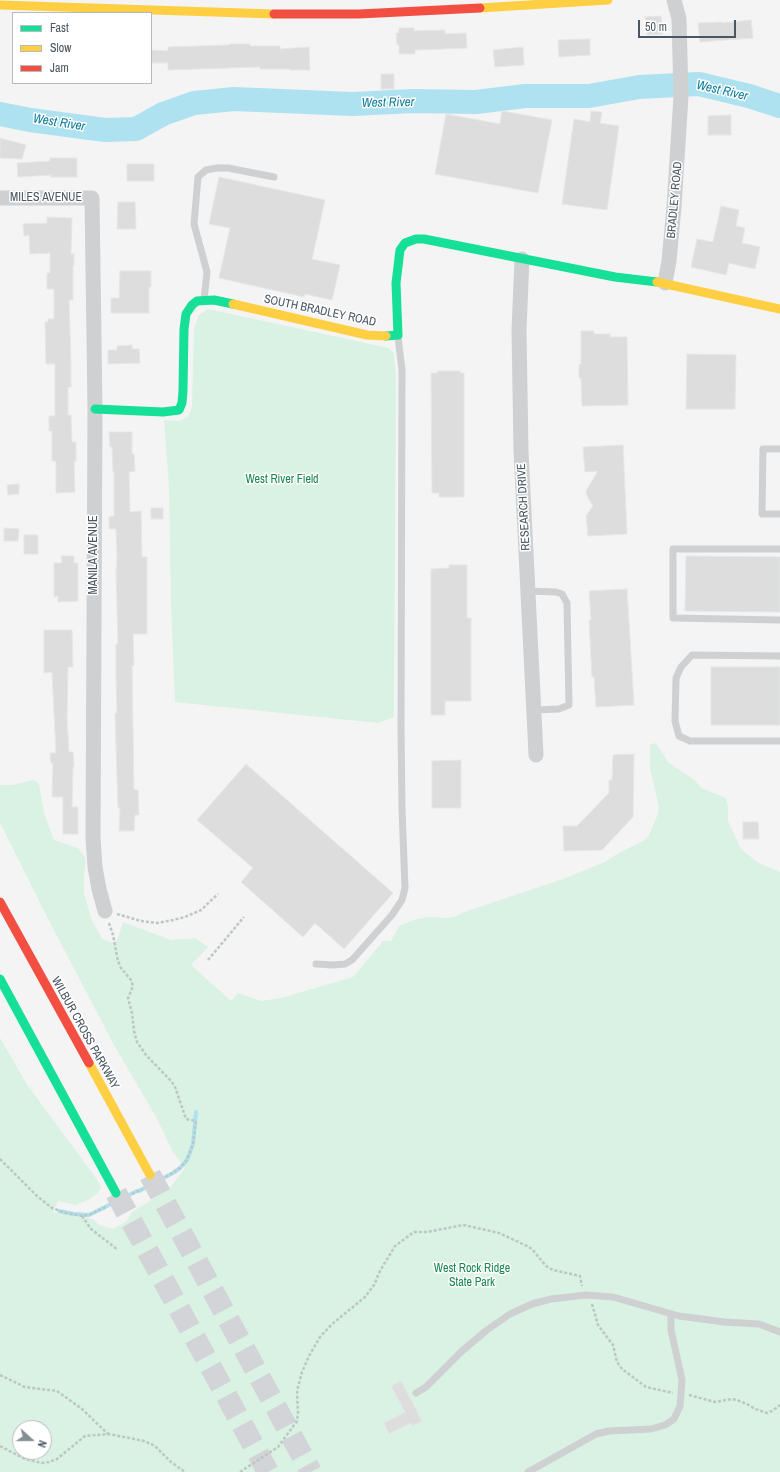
<!DOCTYPE html>
<style>
body{margin:0}
#map{position:relative;width:780px;height:1472px;overflow:hidden;background:#f4f4f4;font-family:"Archivo Narrow",sans-serif}
canvas{display:block}
.legend{position:absolute;left:12px;top:12px;width:140px;height:72px;box-sizing:border-box;background:#fff;border:1px solid #b7bbc0;margin:0;padding:5px 7px;list-style:none;font-size:12px;color:#4a5661}
.legend li{display:flex;align-items:center;gap:8px;height:20px}
.legend b{width:20px;border:1px solid #b7bbc0}
.north{position:absolute;left:12px;top:1420px;width:40px;height:40px;box-sizing:border-box;background:#fff;border:1px solid #b7bbc0;border-radius:50%;rotate:111deg;font-size:11px;font-weight:700;line-height:16px;text-align:center;color:#4a5661}
.north::after{content:'';display:block;margin:auto;width:14px;height:18px;background:#868d94;clip-path:polygon(50% 0,100% 100%,50% 72%,0 100%)}
.scale{position:absolute;left:638px;top:20px;width:98px;height:18px;box-sizing:border-box;border:2px solid #4a5661;border-top:0;padding-left:5px;font-size:12px;line-height:14px;white-space:nowrap;color:#4a5661;-webkit-text-stroke:3px #fff;paint-order:stroke}
</style>
<div id="map">
<canvas width="780" height="1472"></canvas>
<ul class="legend">
<li><b style="height:5px;background:#16e098"></b>Fast</li>
<li><b style="height:5px;background:#ffcf43"></b>Slow</li>
<li><b style="height:5px;background:#f24e42"></b>Jam</li>
</ul>
<div class="north">N</div>
<div class="scale">50 m</div>
</div>
<script>
const c = document.querySelector('canvas').getContext('2d');
c.lineJoin = 'round';
function paint(path, color) { c.fillStyle = color; c.fill(path, 'evenodd'); }
const toPath = rows => new Path2D(rows.map(r => 'M' + r).join(''));
function stroke(path, color, width, dash) { c.strokeStyle = color; c.lineWidth = width; c.lineCap = dash ? 'butt' : 'round'; c.setLineDash(dash || []); c.stroke(path); }
function drawText(font, color, halo, rows, align = 'center') {
  c.font = font + ' "Archivo Narrow",sans-serif'; c.lineWidth = 3; c.setLineDash([]); c.textBaseline = 'middle'; c.strokeStyle = halo; c.fillStyle = color; for (const [text, x, y, turn = 0] of rows) {
    c.save(); c.translate(x, y); c.rotate((+turn || 0) * Math.PI / 180); c.textAlign = isNaN(turn) ? turn : align; if (halo) c.strokeText(text, 0, 0); c.fillText(text, 0, 0); c.restore();
  }
}
paint(toPath([
 [208,309,389,348,394,354,396,378,394,717,378,723,175,702,171,607,169,486,164,420,179,421,188,417,192,407,194,328,199,315],
 [656,743,668,762,693,779,703,789,726,798,728,807,728,821,741,849,747,854,759,863,780,872,780,1472,0,1472,0,1038,28,1086,96,1178,101,1187,98,1193,90,1199,76,1205,58,1201,53,1212,93,1219,99,1225,113,1229,127,1221,132,1212,169,1189,185,1168,173,1152,156,1117,113,1043,44,911,0,823,0,785,13,785,32,780,36,781,39,784,44,813,54,840,78,848,84,856,86,861,84,874,84,893,91,918,102,939,110,942,114,942,118,939,123,922,171,940,195,938,208,947,191,965,231,1001,238,993,261,1001,281,998,353,977,383,941,391,941,399,926,413,920,427,917,448,918,455,917,462,913,563,879,605,862,617,854,645,840,649,835,658,814,659,807,650,768,650,745],
 [20,1428,44,1428,44,1452,20,1452]
]), '#d9f2e3');
stroke(toPath([
 [139,1191,173,1173,180,1168,187,1160,193,1144,196,1112],
 [59,1211,74,1214,89,1215,137,1191]
]), '#aee2f0', 4);
stroke(toPath([
 [0,114,30,120,105,130,136,129,163,114,194,103,234,99,353,104,413,101,476,102,525,96,589,96,639,87,699,84,749,96,780,106]
]), '#aee2f0', 24);
const building = toPath([
 [661,16,663,34,647,35,645,17,661,16],
 [751,20,753,38,700,42,698,23,722,22,722,23,751,20],
 [399,28,414,28,414,31,445,30,445,34,466,33,467,48,415,50,415,54,399,54,399,45,397,45,396,33,399,33,399,28],
 [590,39,590,55,559,57,558,40,590,39],
 [230,44,250,44,250,46,280,46,280,49,309,47,310,70,290,70,290,69,260,69,260,67,168,70,168,63,151,63,151,50,168,51,168,47,229,45,230,44],
 [523,47,524,65,495,67,493,50,523,47],
 [381,74,394,74,394,89,381,89,381,74],
 [502,111,552,120,538,193,435,174,446,114,500,124,502,111],
 [591,111,602,112,600,123,619,126,607,210,562,204,574,119,590,122,591,111],
 [731,115,731,135,708,135,708,116,731,115],
 [0,138,26,145,22,159,0,158,0,138],
 [50,158,77,158,77,177,51,177,51,175,18,177,17,163,50,161,50,158],
 [127,164,154,164,154,181,127,181,127,164],
 [219,177,325,200,312,259,340,265,332,300,305,294,304,297,219,278,230,228,209,224,219,177],
 [118,202,135,202,136,229,117,229,118,202],
 [721,206,739,210,736,226,745,228,742,243,760,247,755,269,729,263,726,275,691,267,697,239,713,242,721,206],
 [47,217,72,218,71,254,74,254,74,265,73,265,73,300,69,300,71,363,71,387,68,387,68,415,71,415,72,442,76,442,76,461,74,461,75,492,56,493,56,461,52,461,52,431,49,431,49,416,55,416,55,364,46,364,45,322,48,322,48,319,54,319,54,289,47,289,47,273,50,273,50,253,30,254,29,235,24,236,23,224,47,223,47,217],
 [120,271,151,271,151,287,149,287,149,313,111,313,111,298,119,298,120,271],
 [581,331,594,331,594,334,610,334,610,337,627,337,628,405,582,406,581,378,579,378,579,365,581,364,581,331],
 [132,345,132,349,139,349,140,363,108,364,108,350,117,350,117,346,132,345],
 [687,354,736,355,735,409,686,409,687,354],
 [438,371,460,371,460,373,464,373,464,497,439,497,439,493,432,493,431,373,438,373,438,371],
 [109,432,132,432,132,454,134,454,135,471,129,472,130,512,141,511,142,557,147,557,147,634,133,634,134,666,132,666,134,790,138,790,139,815,135,815,134,831,119,831,120,808,118,808,115,713,117,713,116,679,116,644,118,644,116,572,117,557,116,529,109,529,109,517,114,516,114,472,113,472,112,447,110,447,109,432],
 [623,445,627,534,588,536,586,516,593,506,587,496,586,491,598,471,585,472,583,447,623,445],
 [19,484,19,494,8,495,7,485,19,484],
 [151,508,163,508,163,519,151,519,151,508],
 [4,528,19,529,18,541,4,541,4,528],
 [24,535,38,535,38,554,24,554,24,535],
 [61,556,74,556,74,563,78,563,78,601,58,602,58,596,54,597,54,563,62,563,61,556],
 [686,556,780,557,780,612,685,611,686,556],
 [449,565,467,565,467,618,471,618,471,701,445,701,445,715,431,715,431,569,449,568,449,565],
 [627,589,634,705,596,707,594,677,592,677,589,620,591,620,589,591,627,589],
 [44,630,72,630,73,667,68,667,67,718,69,752,73,752,74,767,73,767,72,807,78,807,78,834,63,834,63,797,52,797,53,763,51,763,50,753,56,753,52,672,44,673,44,630],
 [711,667,780,667,780,725,711,725,711,667],
 [634,754,633,817,602,850,564,851,563,826,577,826,609,793,609,780,612,780,613,755,634,754],
 [461,760,461,808,432,808,432,761,461,760],
 [246,764,393,893,344,949,315,923,303,937,241,882,253,868,197,820,246,764],
 [743,822,758,822,759,839,743,839,743,822],
 [401,1381,422,1421,412,1426,411,1423,389,1434,384,1423,405,1412,391,1386,401,1381]
]);
paint(building, '#ddddde');
stroke(building, '#e5e6e7', 1);
stroke(toPath([
 [150,1175,311,1472],
 [116,1193,268,1472]
]), '#d2d4d7', 22, [22, 11]);
stroke(toPath([
 [117,914,141,921,157,923,173,920,185,917,201,910,218,894],
 [109,923,113,935,118,961,121,968,131,980,133,986,128,998,132,1013,134,1031,137,1042,146,1055,171,1081,175,1087,186,1119,196,1121,193,1144,187,1160,180,1168,166,1177],
 [208,960,244,917],
 [0,1159,37,1196,52,1208,66,1213,82,1216,89,1215,106,1207],
 [132,1194,142,1189],
 [82,1216,91,1229,118,1250],
 [592,1304,598,1325,613,1345,617,1362,622,1369,646,1387,673,1393],
 [0,1375,25,1387,57,1391,82,1409,108,1434],
 [689,1395,715,1402,732,1399,737,1400,747,1404,755,1409,767,1413,772,1411,780,1405],
 [0,1446,25,1459,42,1463,49,1462,57,1459,85,1436,109,1434,144,1441,155,1446,171,1462,185,1472],
 [240,1472,278,1447,297,1421,298,1413,297,1391,302,1372,309,1356,320,1337,331,1325,365,1297,374,1285,380,1271,395,1246,414,1232,427,1232,464,1225,499,1233,527,1246,532,1249,546,1266,553,1270,580,1276,582,1286]
]), '#bcc7c4', 2.5, [3, 2]);
stroke(toPath([
 [204,300,207,272,194,224,198,177,206,170,217,168,228,168,274,177],
 [780,449,763,449,762,514,780,514],
 [780,549,673,549,673,618,780,620],
 [528,591,556,592,562,594,567,603,569,705,559,709,533,710],
 [780,656,692,655,681,667,676,678,675,721,679,736,690,741,780,741],
 [316,964,333,965,345,964,352,960,392,915,402,900,405,888,402,809,401,728,402,370,398,337],
 [416,1393,426,1387,462,1351,487,1330,510,1314,532,1304,551,1299,586,1295,613,1297,679,1316,724,1322,759,1324,780,1332],
 [528,1472,596,1434,609,1431,651,1429,665,1425,674,1419,680,1406,682,1380,671,1330,671,1314]
]), '#ced0d2', 7);
stroke(toPath([
 [0,198,92,198,95,409,93,838,95,867,99,889,105,911],
 [522,259,519,330,521,451,536,755],
 [665,283,669,261,674,207,681,96,679,19,674,0]
]), '#ced0d2', 15);
stroke(toPath([
 [386,336,398,335,396,283,400,250,405,243,416,239,424,239,615,277,657,282],
 [95,409,163,412,179,410,182,403,183,391,184,329,186,314,192,305,197,301,214,300,233,304],
 [0,979,116,1193]
]), '#16e098', 9);
stroke(toPath([
 [0,5,274,14],
 [480,8,608,0],
 [657,282,780,309],
 [233,304,367,335,386,336],
 [89,1063,150,1175]
]), '#ffcf43', 9);
stroke(toPath([
 [274,14,359,14,480,8],
 [0,902,89,1063]
]), '#f24e42', 9);
drawText('12px', '#4a5661', '#fff', [
 ["MILES AVENUE",46,198],
 ["BRADLEY ROAD",675,200,-85],
 ["SOUTH BRADLEY ROAD",320,311,12],
 ["RESEARCH DRIVE",524,507,-93],
 ["MANILA AVENUE",94,555,-90],
 ["WILBUR CROSS PARKWAY",85,1033,61]
]);
drawText('12px', '#17864f', '#fff', [
 ["West River Field",282,480],
 ["West Rock Ridge",472,1269],
 ["State Park",472,1283]
]);
drawText('italic 13px', '#0c7c9b', '#fff', [
 ["West River",722,91,13],
 ["West River",388,103,-1],
 ["West River",59,123,9]
]);
</script>
